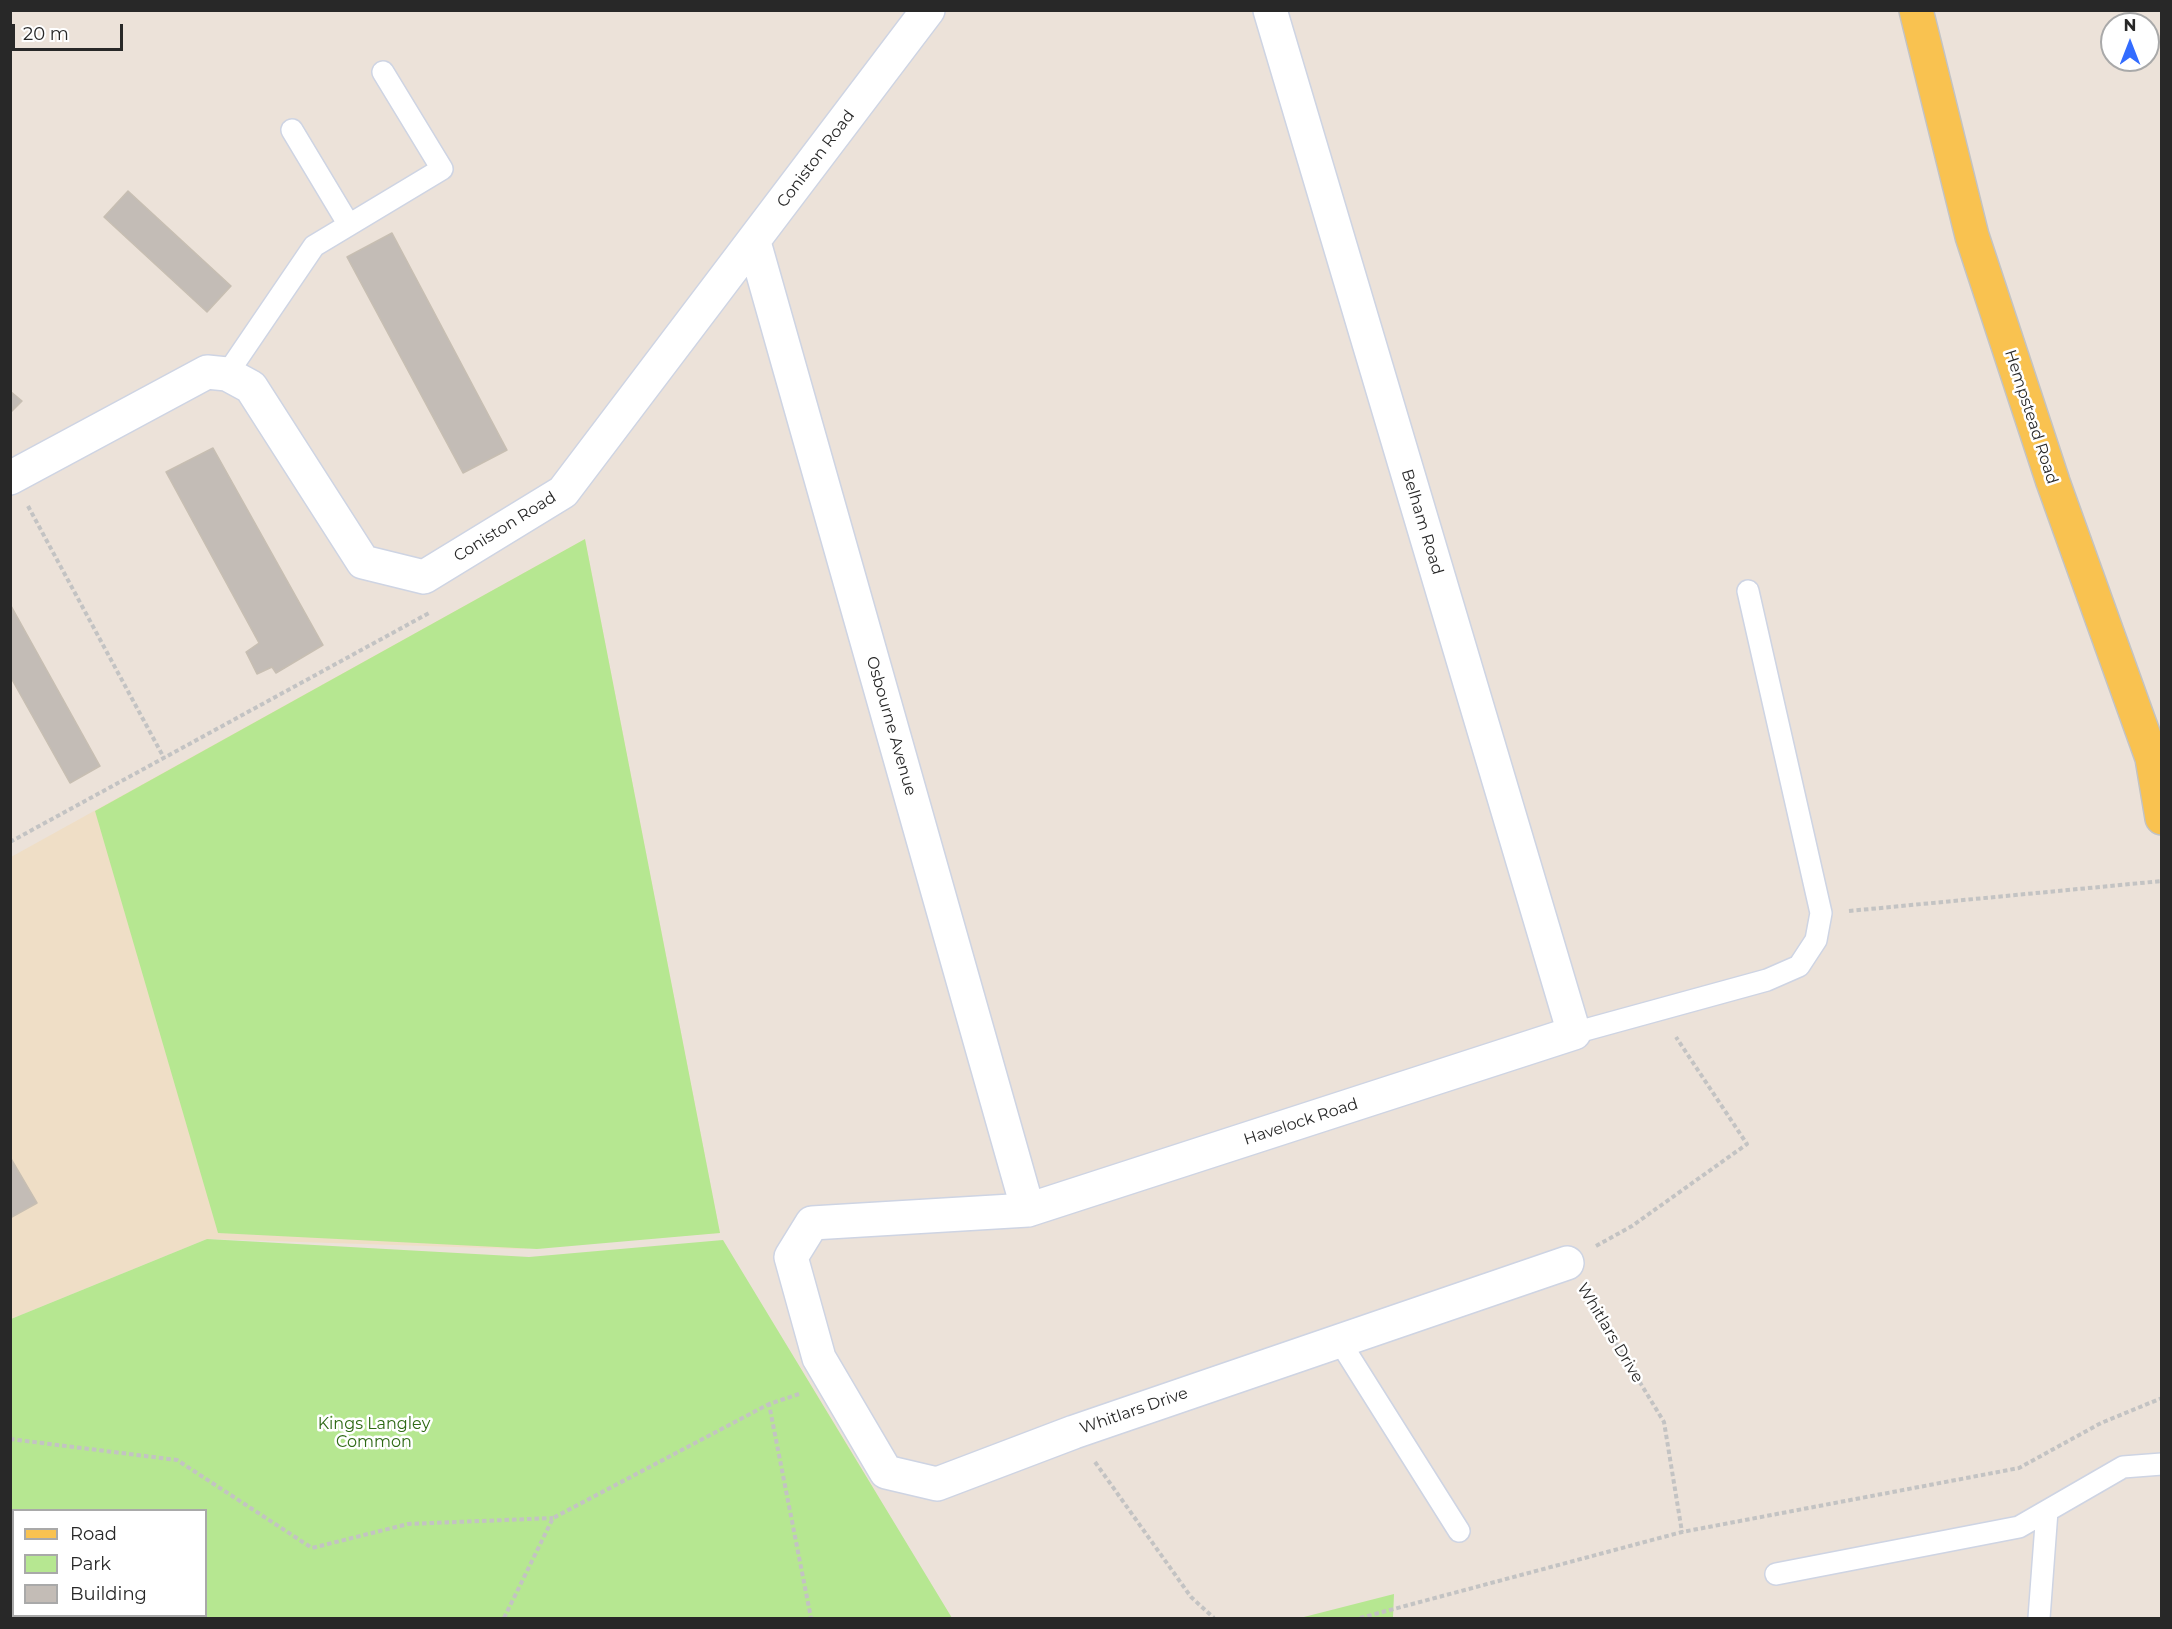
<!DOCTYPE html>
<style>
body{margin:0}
#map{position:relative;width:2172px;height:1629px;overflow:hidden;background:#ece2d9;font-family:Montserrat,sans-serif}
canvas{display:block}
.frame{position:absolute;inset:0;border:12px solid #282828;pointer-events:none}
.legend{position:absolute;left:12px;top:1509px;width:195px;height:108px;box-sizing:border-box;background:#fff;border:2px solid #a9a9a9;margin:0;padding:8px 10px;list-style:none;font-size:18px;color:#282828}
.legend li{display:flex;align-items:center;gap:12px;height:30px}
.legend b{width:30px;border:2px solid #a9a9a9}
.north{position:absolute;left:2100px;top:12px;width:60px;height:60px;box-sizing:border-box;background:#fff;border:2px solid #a9a9a9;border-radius:50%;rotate:0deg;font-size:16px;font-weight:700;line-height:24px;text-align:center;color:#282828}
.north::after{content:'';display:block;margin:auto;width:21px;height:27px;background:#336cff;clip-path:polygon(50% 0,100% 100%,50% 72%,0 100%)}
.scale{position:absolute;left:12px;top:24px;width:111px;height:27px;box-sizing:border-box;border:3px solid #282828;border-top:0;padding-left:8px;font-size:18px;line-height:21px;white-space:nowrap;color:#282828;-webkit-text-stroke:4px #fff;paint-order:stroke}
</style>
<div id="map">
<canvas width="2172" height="1629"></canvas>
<div class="frame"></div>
<ul class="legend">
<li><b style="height:8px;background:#f9c250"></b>Road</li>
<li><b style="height:16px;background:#b6e791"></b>Park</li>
<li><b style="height:16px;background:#c3bcb6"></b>Building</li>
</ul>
<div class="north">N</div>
<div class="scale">20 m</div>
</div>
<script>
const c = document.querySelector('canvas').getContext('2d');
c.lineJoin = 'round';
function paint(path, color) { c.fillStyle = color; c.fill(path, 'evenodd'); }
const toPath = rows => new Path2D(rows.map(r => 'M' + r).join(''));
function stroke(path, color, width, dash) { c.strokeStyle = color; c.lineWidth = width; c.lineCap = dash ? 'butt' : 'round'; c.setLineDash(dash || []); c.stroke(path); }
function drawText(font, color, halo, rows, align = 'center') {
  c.font = font + ' Montserrat,sans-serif'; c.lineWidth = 5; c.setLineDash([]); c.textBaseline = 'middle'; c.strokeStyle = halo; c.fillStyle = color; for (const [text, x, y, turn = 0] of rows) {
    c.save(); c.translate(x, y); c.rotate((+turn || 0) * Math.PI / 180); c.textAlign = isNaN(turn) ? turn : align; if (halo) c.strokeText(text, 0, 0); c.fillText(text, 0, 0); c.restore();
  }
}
paint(toPath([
 [585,539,720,1233,519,1249,207,1239,11,1319,11,857]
]), '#efdec6');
paint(toPath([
 [585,539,720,1233,537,1249,218,1233,95,811],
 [207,1239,529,1257,723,1240,952,1618,11,1618,11,1319],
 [14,1510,206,1510,206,1616,14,1616],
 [1394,1594,1393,1618,1300,1618]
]), '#b6e791');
const building = toPath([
 [128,191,231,286,207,312,104,217,128,191],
 [392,233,507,450,463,473,347,257,392,233],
 [10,391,22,401,10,413,10,391],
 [213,448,323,645,276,673,272,667,257,674,246,652,259,643,166,472,213,448],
 [10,604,100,766,70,783,10,676,10,604],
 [10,1157,37,1203,10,1218,10,1157]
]);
paint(building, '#c3bcb6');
stroke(building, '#c7beb2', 1.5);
const service = toPath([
 [292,130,349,225],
 [227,374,314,246,442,169,383,72],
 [1574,1033,1767,980,1799,966,1816,940,1821,913,1748,591],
 [1340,1342,1459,1531],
 [1776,1574,2019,1527,2123,1467,2162,1464],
 [2039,1618,2047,1511]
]);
const minor = toPath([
 [1270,10,1574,1033,1028,1210,812,1223,791,1257,819,1358,886,1472,937,1484,1074,1432,1567,1263],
 [754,242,1028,1210],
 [10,478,207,372,227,374,251,387,363,562,424,577,563,492,928,10]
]);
const primary = toPath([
 [1916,10,1972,236,2053,482,2152,758,2162,818]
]);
stroke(service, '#ced4e3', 24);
stroke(minor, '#ced4e3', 36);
stroke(primary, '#c3c3c3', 36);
stroke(toPath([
 [28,506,164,758],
 [10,842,429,613],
 [1849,911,2162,881],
 [1596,1246,1632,1226,1747,1144,1676,1037],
 [1585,1292,1664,1422,1682,1532],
 [799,1394,769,1404,811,1618],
 [10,1439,177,1460,312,1548,408,1524,553,1518],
 [1095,1462,1191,1597,1214,1618],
 [504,1618,553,1518,769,1404],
 [1360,1618,1682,1532,2019,1468,2101,1423,2162,1398]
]), '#c3c3c3', 4, [4.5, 3]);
stroke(service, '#fff', 21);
stroke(minor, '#fff', 33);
stroke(primary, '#f9c250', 33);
drawText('16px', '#282828', '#fff', [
 ["Coniston Road",816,159,-53],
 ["Hempstead Road",2031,417,72],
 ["Belham Road",1422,522,73],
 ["Coniston Road",505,527,-32],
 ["Osbourne Avenue",891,726,74],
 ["Havelock Road",1301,1122,-18],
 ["Whitlars Drive",1610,1333,59],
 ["Whitlars Drive",1134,1411,-19]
]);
drawText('16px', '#2e6915', '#fff', [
 ["Kings Langley",374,1424],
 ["Common",374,1442]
]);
</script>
